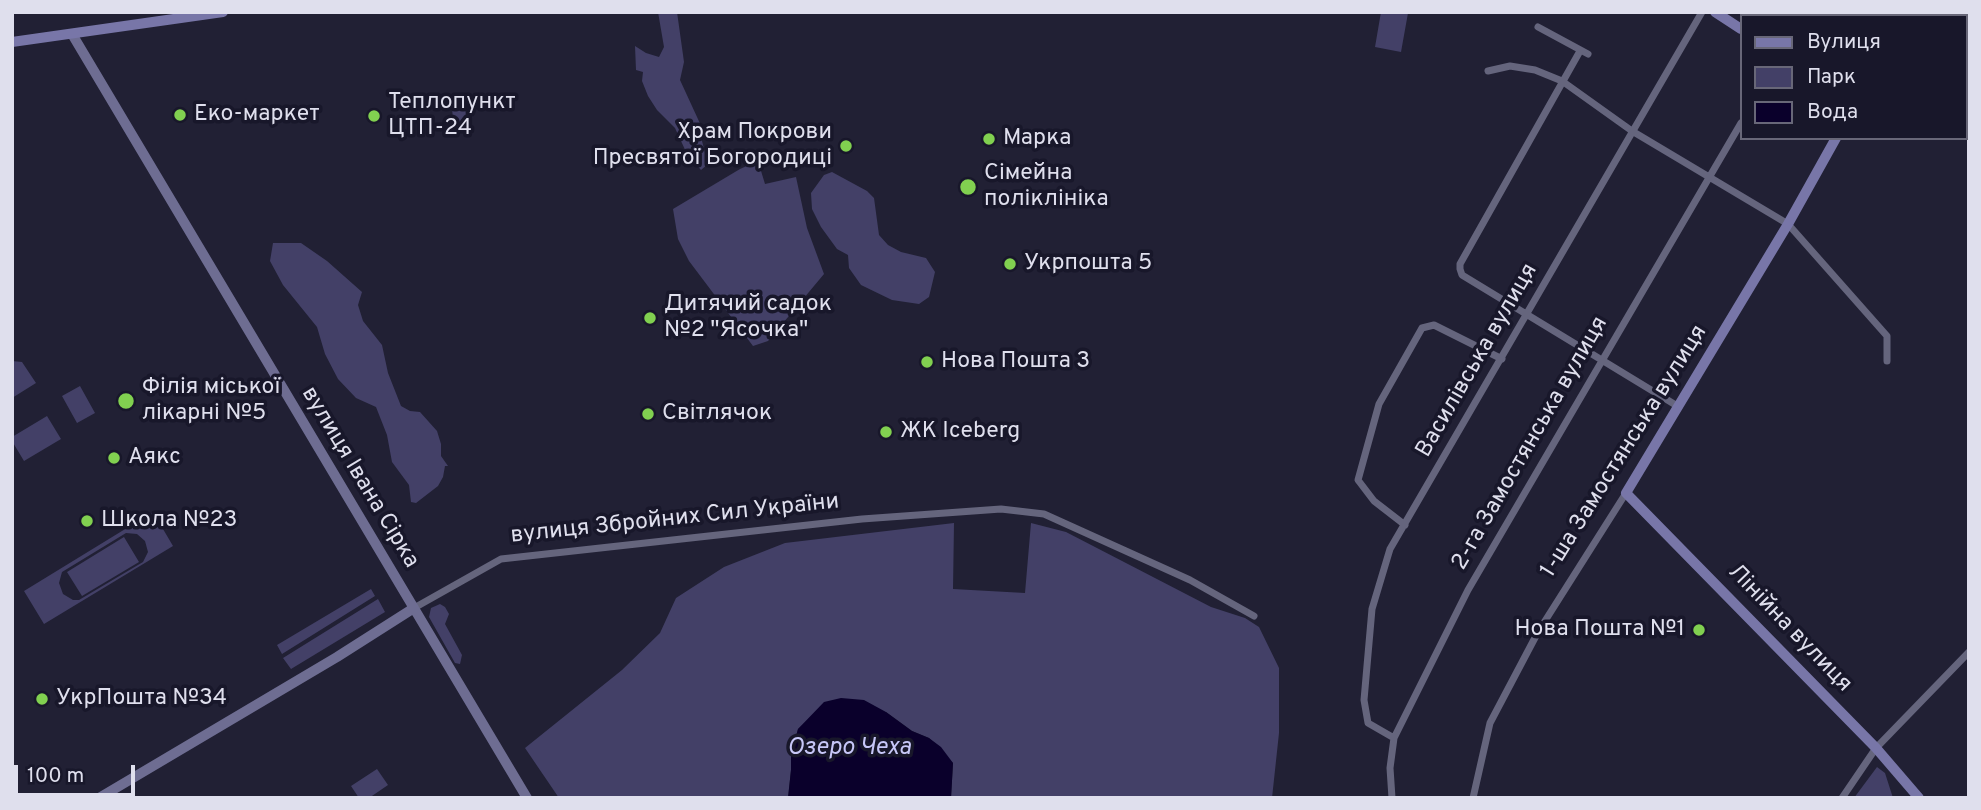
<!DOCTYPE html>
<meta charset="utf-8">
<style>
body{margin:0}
#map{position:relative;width:1981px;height:810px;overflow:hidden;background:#212034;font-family:Overpass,sans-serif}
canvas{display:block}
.frame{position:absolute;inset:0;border:14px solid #dfdfed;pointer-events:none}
.legend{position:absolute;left:1740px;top:14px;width:228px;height:126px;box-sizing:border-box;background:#18172a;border:2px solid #686778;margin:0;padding:9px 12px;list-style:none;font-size:21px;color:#dfdfed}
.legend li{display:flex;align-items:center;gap:14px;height:35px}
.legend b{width:35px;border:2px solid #686778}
.scale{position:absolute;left:14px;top:765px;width:121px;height:32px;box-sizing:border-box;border:4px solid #dfdfed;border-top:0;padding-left:9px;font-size:21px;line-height:24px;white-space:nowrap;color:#dfdfed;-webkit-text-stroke:5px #18172a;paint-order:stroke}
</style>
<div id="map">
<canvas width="1981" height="810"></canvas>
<div class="frame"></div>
<ul class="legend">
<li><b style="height:9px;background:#7876a8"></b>Вулиця</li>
<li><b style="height:19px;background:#434067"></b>Парк</li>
<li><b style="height:19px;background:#0a002b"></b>Вода</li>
</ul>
<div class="scale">100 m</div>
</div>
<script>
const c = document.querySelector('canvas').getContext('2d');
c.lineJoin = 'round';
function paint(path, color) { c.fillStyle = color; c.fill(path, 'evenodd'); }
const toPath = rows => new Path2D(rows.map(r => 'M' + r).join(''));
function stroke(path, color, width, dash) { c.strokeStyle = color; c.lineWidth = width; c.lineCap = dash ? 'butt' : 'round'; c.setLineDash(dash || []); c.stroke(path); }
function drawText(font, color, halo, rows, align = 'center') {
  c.font = font + ' Overpass,sans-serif'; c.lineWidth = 7; c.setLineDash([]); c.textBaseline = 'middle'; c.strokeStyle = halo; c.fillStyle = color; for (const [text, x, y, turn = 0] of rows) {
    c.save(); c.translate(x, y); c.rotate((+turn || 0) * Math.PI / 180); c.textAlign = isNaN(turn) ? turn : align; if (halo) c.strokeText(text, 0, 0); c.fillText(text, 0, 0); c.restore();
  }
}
paint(toPath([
 [658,12,677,12,684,62,680,80,703,130,702,141,708,164,701,170,687,154,675,128,657,110,648,96,642,81,643,72,636,70,635,46,646,53,659,57,664,47],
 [1381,12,1408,13,1401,52,1375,47],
 [465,105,467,132,454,133,452,107],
 [758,161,765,184,796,177,807,228,824,274,768,341,753,346,689,261,678,239,673,209,740,169],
 [832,172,867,191,874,198,879,235,888,245,901,252,926,258,935,272,929,297,919,304,892,300,861,285,849,268,848,255,837,249,821,227,812,209,811,193,824,175],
 [273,243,301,243,327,261,362,292,358,305,363,321,382,345,388,373,401,406,410,411,420,412,437,431,441,444,441,456,448,466,445,466,443,477,438,486,416,503,411,502,409,485,392,462,387,435,376,407,356,398,338,379,325,354,317,327,283,285,270,261],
 [12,361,22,362,36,383,12,398],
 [80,386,95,413,77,423,62,396],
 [47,416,61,439,24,461,12,441,12,437],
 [153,512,173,546,44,624,24,591],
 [126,533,137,534,145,541,148,552,143,562,79,600,73,600,63,594,59,583,62,572],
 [954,523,953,589,1025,593,1031,523,1066,532,1211,607,1245,618,1259,627,1279,668,1279,733,1272,798,951,798,953,763,929,738,912,731,886,712,811,717,798,729,791,755,791,770,788,798,559,798,525,748,622,670,660,633,676,598,724,567,785,543],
 [124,537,139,562,82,596,67,572],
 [371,589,375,596,282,654,277,645],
 [378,599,385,612,291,669,283,658],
 [440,604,445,607,449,614,445,624,462,655,460,664,455,663,429,617,431,608],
 [1877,767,1885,773,1893,798,1854,798],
 [377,769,388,785,369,798,359,798,351,786]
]), '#434067');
paint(toPath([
 [841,698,864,700,886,712,912,731,929,738,941,747,953,763,951,798,788,798,791,770,791,755,798,729,824,702]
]), '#0a002b');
stroke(toPath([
 [1966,12,1969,15],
 [1803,16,1805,12],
 [1904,16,1906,12],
 [1538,27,1588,54],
 [1580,51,1460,264,1460,269,1462,275,1679,407],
 [1488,71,1510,66,1535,70,1562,81,1632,131,1788,224,1887,336,1887,361],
 [1405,525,1374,501,1358,480,1379,404,1422,328,1434,325,1502,359],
 [414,608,501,559,862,519,1001,509,1044,514,1190,580,1254,616],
 [1394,738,1368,723,1364,700,1372,609,1390,549,1702,12],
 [1392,798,1390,768,1394,738,1468,590,1741,123],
 [1473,798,1490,723,1538,632,1626,493],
 [1842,798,1876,748,1969,652]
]), '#65657d', 7);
stroke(toPath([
 [72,34,527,798],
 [99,798,337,657,414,608]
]), '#6e6d92', 10);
stroke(toPath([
 [1715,12,1741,29],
 [12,42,223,12],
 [1836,138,1788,224,1626,493,1876,748,1919,798]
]), '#7876a8', 10);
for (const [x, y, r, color] of [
 [180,115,7,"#81d050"],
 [374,116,7,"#81d050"],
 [989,139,7,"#81d050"],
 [846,146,7,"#81d050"],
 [968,187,9,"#81d050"],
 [1010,264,7,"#81d050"],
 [650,318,7,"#81d050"],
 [927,362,7,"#81d050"],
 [126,401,9,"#81d050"],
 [648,414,7,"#81d050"],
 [886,432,7,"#81d050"],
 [114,458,7,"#81d050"],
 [87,521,7,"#81d050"],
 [1699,630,7,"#81d050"],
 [42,699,7,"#81d050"]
]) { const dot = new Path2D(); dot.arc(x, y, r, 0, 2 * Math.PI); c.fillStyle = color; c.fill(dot); stroke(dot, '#18172a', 2.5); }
drawText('23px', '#dfdfed', '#18172a', [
 ["Теплопункт",388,103],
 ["ЦТП-24",388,129],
 ["Еко-маркет",194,115],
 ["Храм Покрови",832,133,"right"],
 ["Пресвятої Богородиці",832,159,"right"],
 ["Марка",1003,139],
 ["Сімейна",984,174],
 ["поліклініка",984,200],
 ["Укрпошта 5",1024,264],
 ["Дитячий садок",664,305],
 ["№2 \"Ясочка\"",664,331],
 ["Нова Пошта 3",941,362],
 ["Філія міської",142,388],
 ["лікарні №5",142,414],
 ["Світлячок",662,414],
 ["ЖК Iceberg",900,432],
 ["Аякс",128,458],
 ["Школа №23",101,521],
 ["Нова Пошта №1",1685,630,"right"],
 ["УкрПошта №34",56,699]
], 'left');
drawText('23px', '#dfdfed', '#18172a', [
 ["Василівська вулиця",1478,361,-60],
 ["2-га Замостянська вулиця",1531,444,-60],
 ["1-ша Замостянська вулиця",1625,452,-58],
 ["вулиця Івана Сірка",359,478,59],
 ["вулиця Збройних Сил України",675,520,-6],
 ["Лінійна вулиця",1789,629,46]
]);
drawText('italic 24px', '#c7c7f8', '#18172a', [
 ["Озеро Чеха",849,749]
]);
</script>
